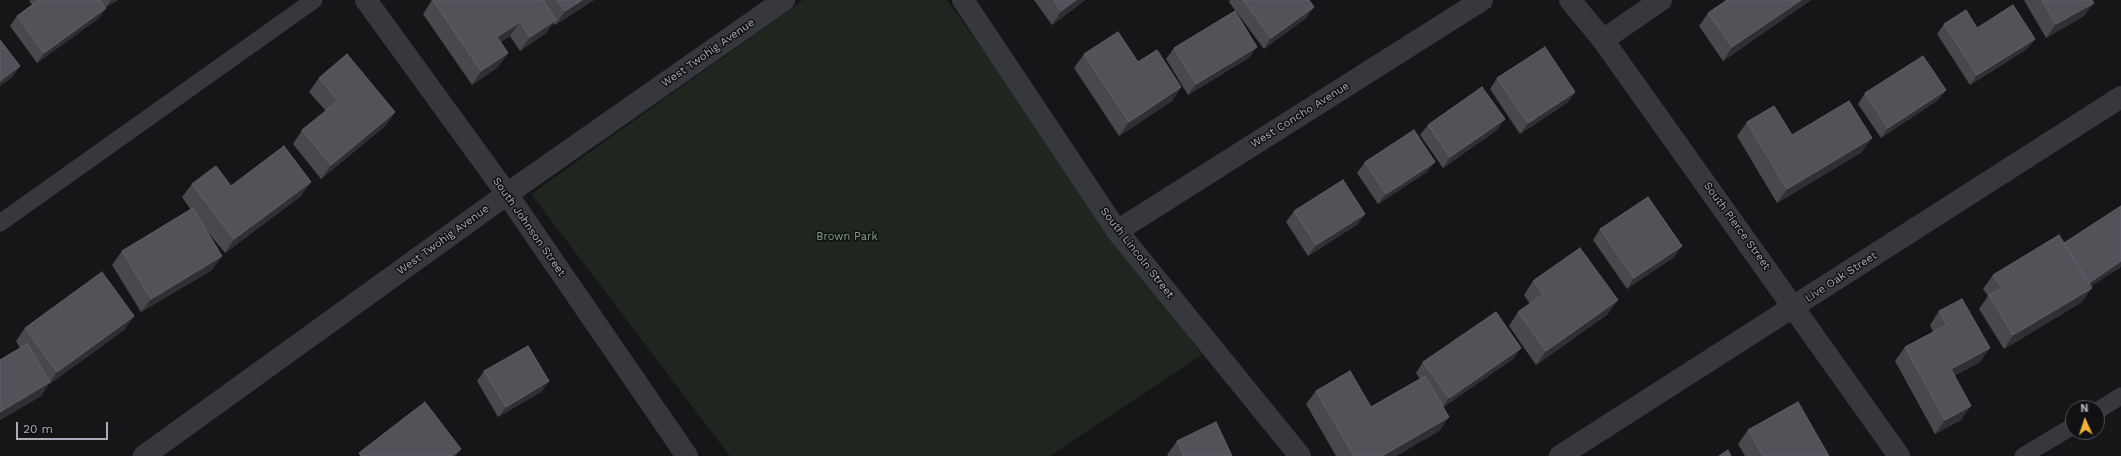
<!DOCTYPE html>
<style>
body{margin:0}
#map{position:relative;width:2121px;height:456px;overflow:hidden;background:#161618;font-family:"Work Sans",sans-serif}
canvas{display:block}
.north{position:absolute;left:2065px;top:400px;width:40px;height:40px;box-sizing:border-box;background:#111113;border:1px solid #4d4f55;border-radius:50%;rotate:357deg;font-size:11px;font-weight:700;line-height:16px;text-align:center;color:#a8adb8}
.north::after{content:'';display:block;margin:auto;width:14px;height:18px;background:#f2b134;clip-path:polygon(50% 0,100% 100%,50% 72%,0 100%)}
.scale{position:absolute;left:16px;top:422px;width:92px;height:18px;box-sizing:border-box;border:2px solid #a8adb8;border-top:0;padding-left:5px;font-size:12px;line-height:14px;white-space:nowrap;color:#a8adb8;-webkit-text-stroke:3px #111113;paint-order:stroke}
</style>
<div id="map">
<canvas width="2121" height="456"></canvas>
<div class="north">N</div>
<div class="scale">20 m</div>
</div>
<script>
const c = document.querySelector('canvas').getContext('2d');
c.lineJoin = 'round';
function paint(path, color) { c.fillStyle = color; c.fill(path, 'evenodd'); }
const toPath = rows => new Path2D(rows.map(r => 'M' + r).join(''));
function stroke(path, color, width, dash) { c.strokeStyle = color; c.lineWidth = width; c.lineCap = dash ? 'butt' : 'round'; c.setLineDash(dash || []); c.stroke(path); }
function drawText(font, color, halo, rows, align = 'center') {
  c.font = font + ' "Work Sans",sans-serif'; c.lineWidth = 3; c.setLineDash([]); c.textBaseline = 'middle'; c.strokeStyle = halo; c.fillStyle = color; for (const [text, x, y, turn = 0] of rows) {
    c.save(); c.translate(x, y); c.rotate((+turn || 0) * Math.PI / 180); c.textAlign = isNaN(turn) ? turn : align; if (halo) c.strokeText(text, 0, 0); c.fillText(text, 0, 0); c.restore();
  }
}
paint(toPath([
 [803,0,947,0,1202,355,1050,456,730,456,531,194]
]), '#1e261f');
stroke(toPath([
 [0,223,314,0],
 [2097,411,2121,396],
 [2023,456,2073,426]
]), '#37383d', 17);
stroke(toPath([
 [963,0,1117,231,1300,456],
 [1570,0,1603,40,1899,456],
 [1603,40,1661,0],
 [1117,231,1482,0],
 [144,456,507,194,784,0],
 [1560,456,2121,97]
]), '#37383d', 22);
stroke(toPath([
 [366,0,507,194,687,456]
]), '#37383d', 22);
paint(toPath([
 [30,0,101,0,106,8,99,18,37,63,10,26,17,16,32,5,29,1],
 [102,0,118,0,106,7],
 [432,0,594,0,555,25,553,23,546,33,520,51,510,36,501,42,508,53,498,67,472,85,423,14],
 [1034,0,1085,0,1052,25],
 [1230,0,1309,0,1314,7,1306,18,1264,49,1229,2],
 [1811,0,1723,61,1699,26,1708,13],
 [2024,0,2092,0,2084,16,2046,38],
 [1944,24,1977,28,2035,39,2027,49,1970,85,1937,34],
 [1174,48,1250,57,1188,95,1166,59],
 [1084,54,1138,62,1181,87,1172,101,1119,136,1074,68],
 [319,78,395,112,385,126,321,179,293,144,302,130,326,111,309,92],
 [1497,78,1575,92,1568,102,1520,134,1490,89],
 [1946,90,1938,100,1881,138,1858,104,1865,93],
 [1747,122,1792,135,1862,152,1777,203,1737,136],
 [1428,125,1497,130,1443,168,1420,135],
 [1365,162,1427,172,1378,204,1357,173],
 [192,184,231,186,301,196,225,253,204,227,212,270,141,312,112,265,122,251,191,210,182,197],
 [1294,211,1358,224,1308,256,1286,222],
 [1600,229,1682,246,1674,257,1627,289,1593,240],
 [1993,275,2091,287,2082,302,2004,349,1979,309,1988,296,1983,289],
 [1533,281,1608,314,1536,365,1509,326,1518,312,1530,304,1524,295],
 [1939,311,1980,362,1954,376,1961,420,1935,434,1895,361,1905,347,1933,332,1930,325],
 [134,316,124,330,48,385,41,396,0,420,0,360,20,348,16,341,25,328],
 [1521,348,1513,359,1443,407,1449,417,1439,431,1396,456,1336,456,1306,404,1316,391,1371,407,1420,379,1416,373,1423,362],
 [484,371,549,381,541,392,498,417,477,381],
 [1748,430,1829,456,1745,456,1738,444],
 [1177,441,1232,456,1168,456,1167,455]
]), '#47494d');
paint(toPath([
 [111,0,118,0,106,7],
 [582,0,594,0,555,25,565,11],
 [1076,0,1085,0,1052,25,1061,11],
 [1801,0,1811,0,1723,61,1732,47],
 [2094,3,2084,16,2046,38,2056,24],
 [1314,7,1306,18,1264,49,1271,38],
 [106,8,99,18,37,63,44,53],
 [556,20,546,33,520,51,530,37],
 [520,22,510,36,487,51,497,37],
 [2035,39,2027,49,1970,85,1977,75],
 [1257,47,1250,57,1188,95,1196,84],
 [508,53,498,67,472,85,481,71],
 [20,66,13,77,0,86,0,81],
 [1181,87,1172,101,1119,136,1129,122],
 [1946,90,1938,100,1881,138,1888,128],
 [1575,92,1568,102,1520,134,1528,123],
 [395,112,385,126,321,179,331,165],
 [1505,119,1497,130,1443,168,1450,157],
 [1872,138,1862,152,1777,203,1787,189],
 [1435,162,1427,172,1378,204,1386,194],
 [311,182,301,196,225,253,234,239],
 [1365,214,1358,224,1308,256,1316,245],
 [1682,246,1674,257,1627,289,1634,278],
 [222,256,212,270,141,312,151,299],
 [2121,261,2121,267,2081,293,2089,283],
 [2092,288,2082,302,2004,349,2013,335],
 [1618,300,1608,314,1536,365,1546,351],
 [134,316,124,330,48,385,41,396,0,420,0,412,50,382,57,372],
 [1521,348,1513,359,1441,409,1449,398],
 [1990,348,1980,362,1941,383,1951,369],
 [549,381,541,392,498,417,506,407],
 [1971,406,1961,420,1935,434,1945,420],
 [1449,417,1439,431,1396,456,1382,456],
 [461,449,456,456,452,456]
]), '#2f3033');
const building = toPath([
 [39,0,101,0,106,8,44,53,17,16,39,0],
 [433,0,543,0,556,20,530,37,520,22,497,37,508,53,481,71,433,0],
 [557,0,582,0,565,11,557,0],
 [1054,0,1076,0,1061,11,1054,0],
 [1243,0,1309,0,1314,7,1271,38,1243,0],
 [1727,0,1801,0,1732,47,1708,13,1727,0],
 [2042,0,2092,0,2094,3,2056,24,2042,0],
 [2013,5,2035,39,1977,75,1944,24,1966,10,1977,28,2013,5],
 [1235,11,1257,47,1196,84,1174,48,1235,11],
 [1118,32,1138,62,1157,50,1181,87,1129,122,1084,54,1118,32],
 [0,40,20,66,0,81,0,40],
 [1545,47,1575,92,1528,123,1497,78,1545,47],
 [347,54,395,112,331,165,302,130,338,101,319,78,347,54],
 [1923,56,1946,90,1888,128,1865,93,1923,56],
 [1482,87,1505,119,1450,157,1428,125,1482,87],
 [1849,101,1872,138,1787,189,1747,122,1774,106,1792,135,1849,101],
 [1414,130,1435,162,1386,194,1365,162,1414,130],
 [284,146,311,182,234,239,192,184,216,166,231,186,284,146],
 [1343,180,1365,214,1316,245,1294,211,1343,180],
 [1648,197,1682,246,1634,278,1600,229,1648,197],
 [2121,206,2121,261,2089,283,2064,243,2121,206],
 [193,208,222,256,151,299,122,251,193,208],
 [2059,235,2092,288,2013,335,1989,295,2002,288,1993,275,2059,235],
 [1580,248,1618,300,1546,351,1518,312,1543,294,1533,281,1580,248],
 [102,272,134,316,57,372,25,328,102,272],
 [1962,299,1990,348,1951,369,1971,406,1945,420,1905,347,1947,325,1939,311,1962,299],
 [1496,312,1521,348,1449,398,1423,362,1496,312],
 [27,344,50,382,0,412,0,360,27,344],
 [528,346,549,381,506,407,484,371,528,346],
 [1350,371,1371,407,1425,376,1449,417,1382,456,1354,456,1316,391,1350,371],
 [425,402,461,449,452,456,361,456,359,453,425,402],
 [1798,402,1829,456,1763,456,1748,430,1798,402],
 [1216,422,1232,456,1184,456,1177,441,1216,422],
 [1728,450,1731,456,1719,456,1728,450]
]);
paint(building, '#525359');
stroke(building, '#5f6168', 1);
drawText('11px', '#a8adb8', '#111113', [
 ["West Twohig Avenue",708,53,-35],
 ["West Concho Avenue",1300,115,-32],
 ["South Pierce Street",1737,226,54],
 ["South Johnson Street",529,227,55],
 ["West Twohig Avenue",443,240,-36],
 ["South Lincoln Street",1137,253,52],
 ["Live Oak Street",1841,277,-33]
]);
drawText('11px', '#7fa381', '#111113', [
 ["Brown Park",847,237]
]);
</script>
